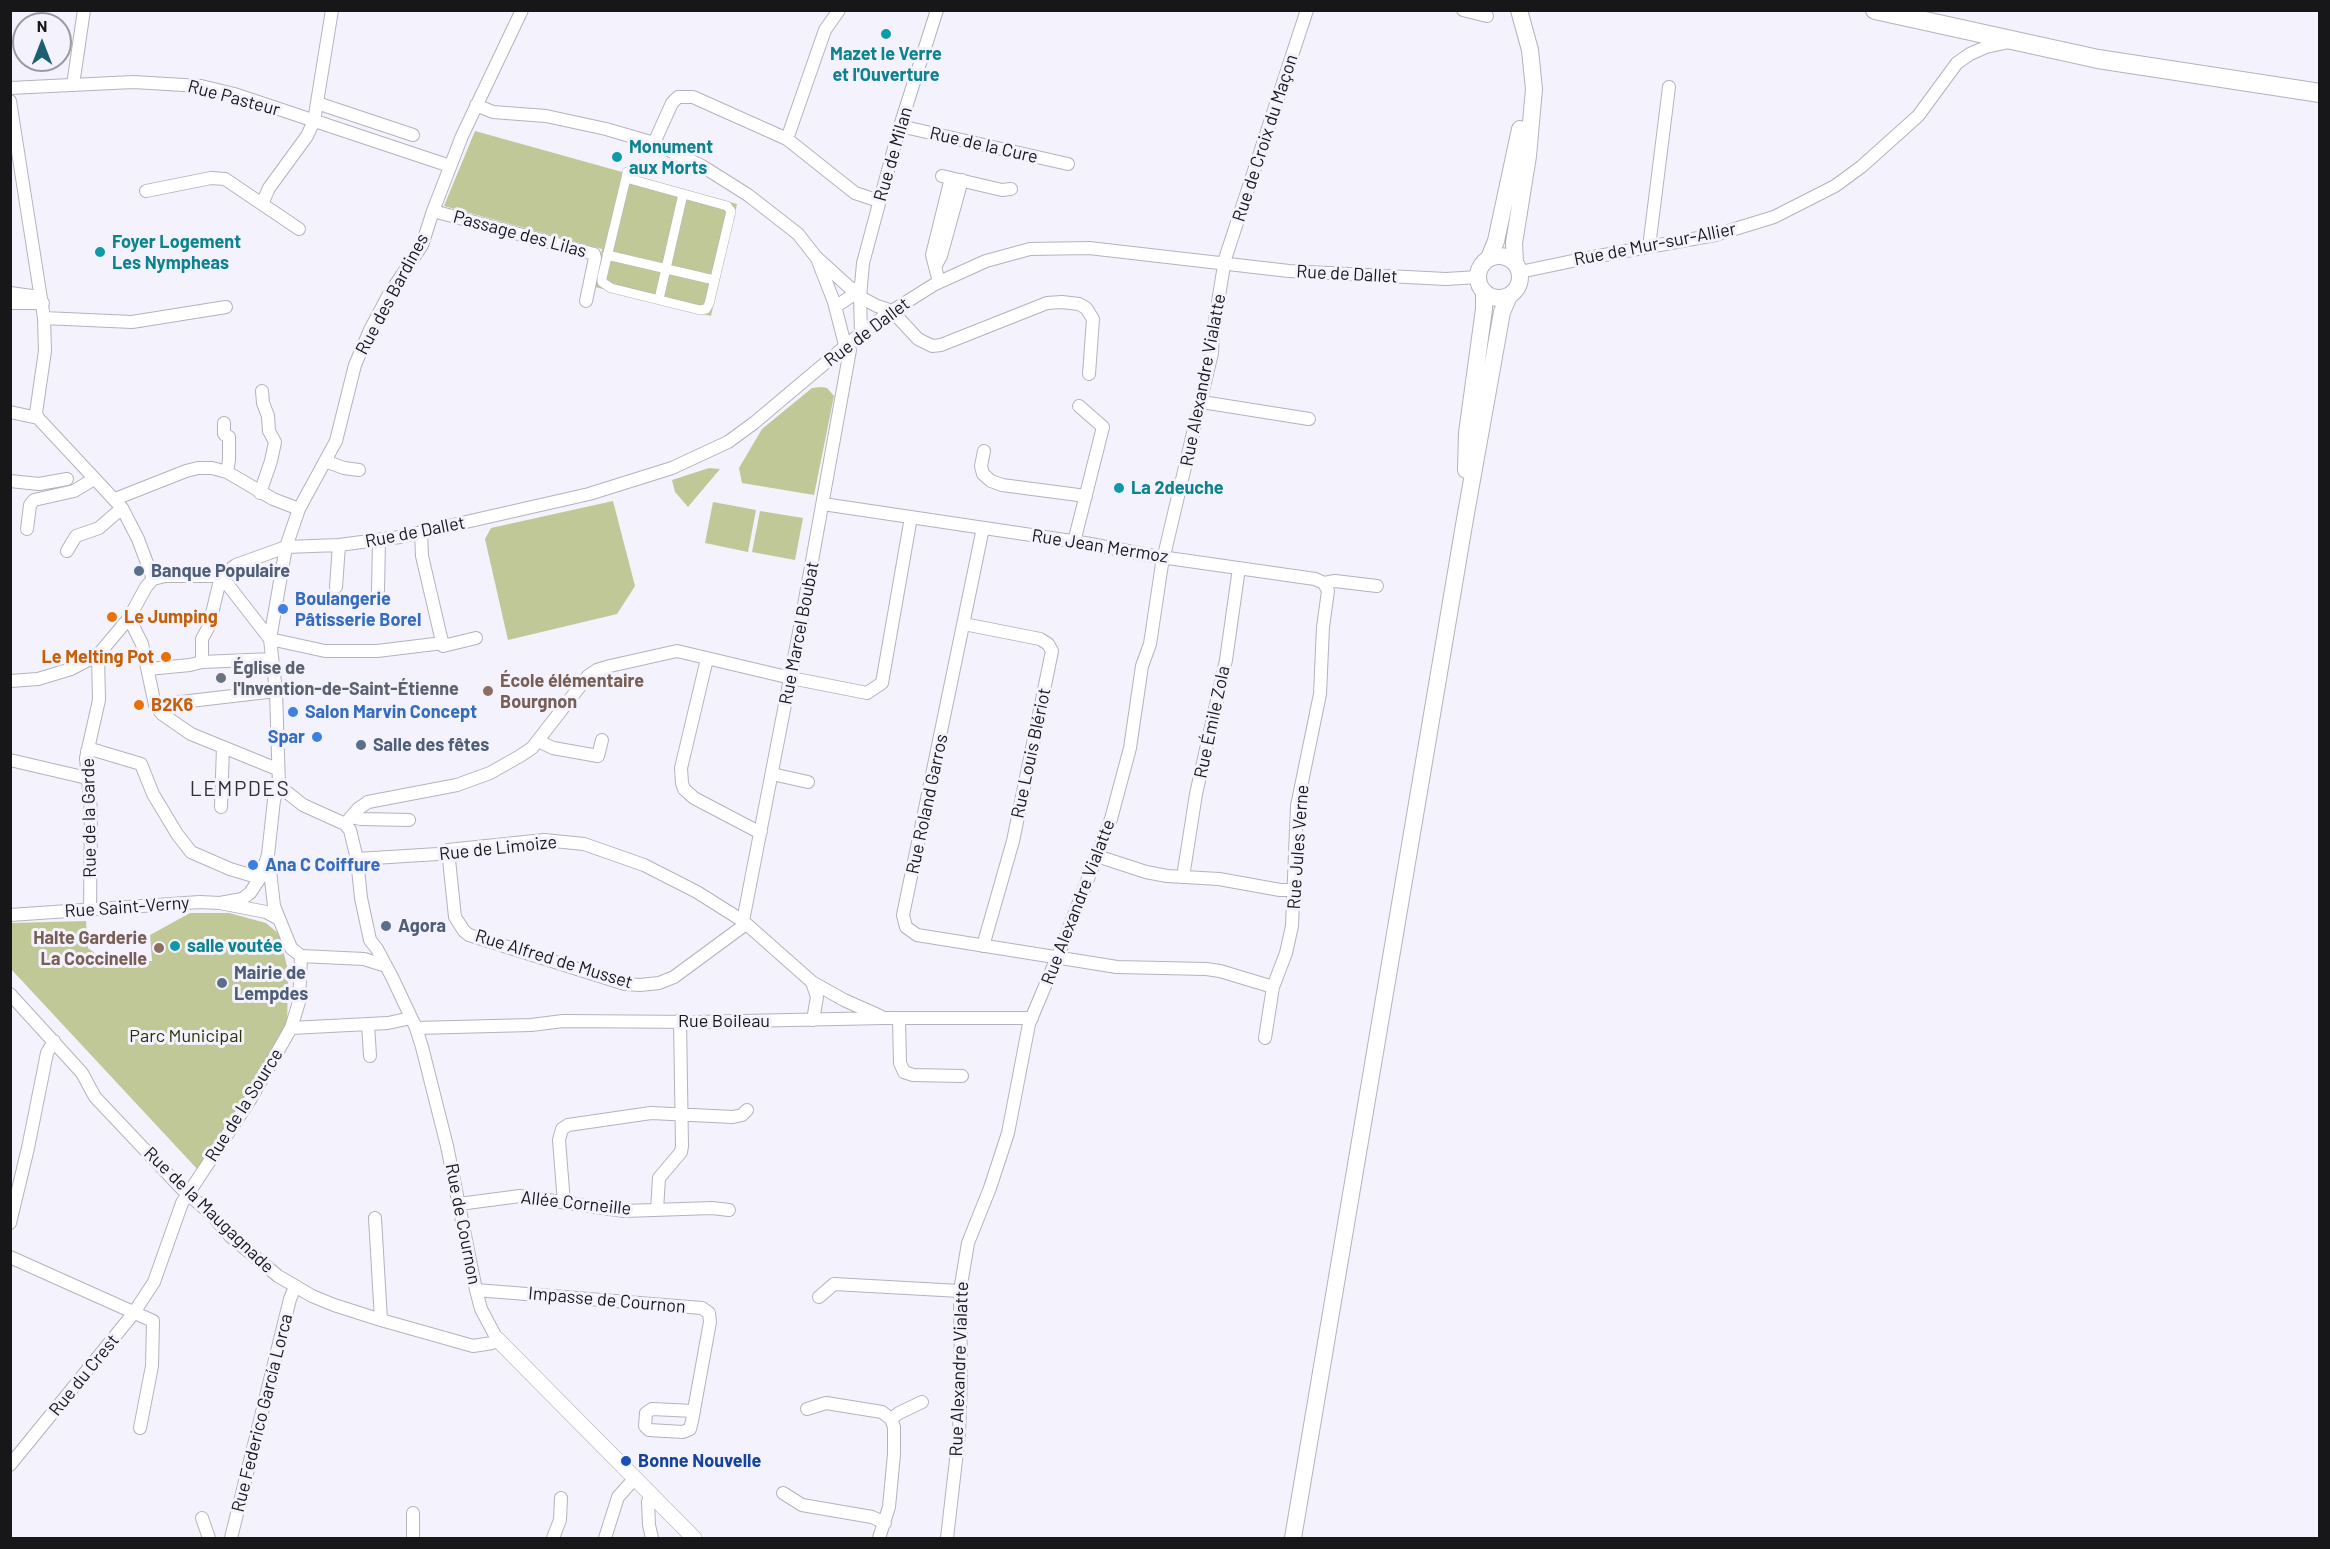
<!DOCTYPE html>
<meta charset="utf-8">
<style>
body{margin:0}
#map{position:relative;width:2330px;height:1549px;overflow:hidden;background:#f3f2fd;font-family:Barlow,sans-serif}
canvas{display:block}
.frame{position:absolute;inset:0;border:12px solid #17171a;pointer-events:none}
.north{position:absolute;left:12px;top:12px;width:60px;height:60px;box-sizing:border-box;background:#f3f2fd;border:2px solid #9b9aa2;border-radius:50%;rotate:0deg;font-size:16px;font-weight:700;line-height:24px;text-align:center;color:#17171a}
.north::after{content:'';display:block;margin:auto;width:21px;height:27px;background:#1b5f71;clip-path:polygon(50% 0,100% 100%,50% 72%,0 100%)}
</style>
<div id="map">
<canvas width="2330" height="1549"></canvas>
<div class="frame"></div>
<div class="north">N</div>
</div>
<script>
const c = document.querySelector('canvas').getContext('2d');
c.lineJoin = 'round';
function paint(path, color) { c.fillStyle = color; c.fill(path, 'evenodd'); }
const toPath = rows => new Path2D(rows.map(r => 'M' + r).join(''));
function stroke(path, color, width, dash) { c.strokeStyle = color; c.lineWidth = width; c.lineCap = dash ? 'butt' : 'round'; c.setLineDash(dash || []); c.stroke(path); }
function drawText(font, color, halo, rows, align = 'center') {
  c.font = font + ' Barlow,sans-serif'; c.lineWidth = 6; c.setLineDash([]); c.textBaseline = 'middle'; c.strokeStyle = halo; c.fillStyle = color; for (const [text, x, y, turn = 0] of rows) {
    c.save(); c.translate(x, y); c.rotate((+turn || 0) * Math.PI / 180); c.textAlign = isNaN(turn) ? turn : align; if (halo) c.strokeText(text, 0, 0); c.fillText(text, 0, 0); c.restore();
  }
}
paint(toPath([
 [475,131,737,204,711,316,595,287,602,249,444,206],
 [821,387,827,388,834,396,814,495,742,483,739,468,762,429,812,388],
 [709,468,720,469,688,507,675,492,672,480],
 [613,501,635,586,617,614,508,640,485,539,491,528],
 [713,502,756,510,748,552,705,543],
 [760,511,803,518,795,560,752,552],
 [190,913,229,913,266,923,279,934,288,970,287,1030,199,1171,11,969,11,923,86,921,88,948,103,959,152,961,150,935]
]), '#c0c897');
const pedestrian = toPath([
 [626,178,727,206,731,211,709,304,706,309,700,310,611,288,602,282,602,278,626,178,627,172],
 [607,255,714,280],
 [659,299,683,194]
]);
const minor = toPath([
 [1463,10,1487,16],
 [73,85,84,10],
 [10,88,133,82,201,86,234,94,450,166],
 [10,101,44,318,45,351,36,413,38,418,122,508,138,539,153,579],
 [317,103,413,135],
 [476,105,493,112,546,116,606,129,654,143,702,166,748,195,798,234,816,257,860,297,877,306,892,311,918,339,932,346,941,345,1047,303,1062,302,1079,304,1086,308,1093,319,1089,374],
 [900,126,1068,164],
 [787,139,825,30,839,10],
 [654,143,672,103,678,97,693,97,787,139,855,193,879,201],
 [942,176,1002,190,1011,189],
 [146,191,211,178,225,179,299,229],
 [262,204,269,188,307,136,314,121,332,10],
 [433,211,594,254,595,258,586,301],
 [1649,247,1669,87],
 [935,267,941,256,962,180],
 [1520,272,1582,259,1715,235,1774,217,1835,186,1861,167,1918,116,1957,63,1970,54,1986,47,2009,42],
 [939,282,932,255,951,178],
 [10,293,39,297],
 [10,303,43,303],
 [835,307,850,297,859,287],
 [44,318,132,322,226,307],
 [861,333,860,297,863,263,900,126,937,10],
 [1202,402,1309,419],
 [10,412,38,418],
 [224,423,224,434,229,437,229,460,227,472],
 [984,451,981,466,983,474,991,481,1002,485,1086,496],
 [325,461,344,468,359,470],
 [10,481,39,484,67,479],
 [260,493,271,461,275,442,269,431,268,416,263,403,262,391],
 [115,499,186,471,198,468,212,468,227,472,273,499,299,509],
 [823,504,1085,543,1154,556,1315,579,1324,583,1335,581,1377,586],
 [983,528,903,915,906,927,917,935,1117,967,1206,969,1220,971,1273,987],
 [27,529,30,505,34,500,74,491,94,479],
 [421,532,422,556,443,646,476,638],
 [1074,542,1103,427,1079,406],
 [67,551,76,536,99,528,122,508],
 [221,576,270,639],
 [336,587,339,545],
 [378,591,379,541],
 [129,618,142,644,155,705,162,714,191,734,277,769],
 [964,624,1040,639,1048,644,1052,651,1013,841,983,946],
 [270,639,325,651,377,651,443,643],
 [707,659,681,768,682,783,684,789,694,798,755,830,761,831],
 [202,662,202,639,209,626,221,576],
 [148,669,190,665,202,662,272,659],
 [10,681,38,679,71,669,98,655,129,618,146,587,153,579,165,576,221,576,236,565,286,547,339,545,400,537,589,494,672,468,728,442,754,423,861,333,892,311,935,284,986,261,1030,249,1089,248,1289,271,1446,279,1478,277],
 [155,705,276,691],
 [538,741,553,748,598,756,602,740],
 [87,751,94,750,141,764,153,794,177,834,191,852,230,869,260,878],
 [10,760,87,778],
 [772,774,808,782],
 [221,807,223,747],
 [351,817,361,819,409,820],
 [345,824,358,809,368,802,457,785,490,773,520,756,532,748,588,676,597,670,610,666,677,651,791,678,867,693,882,683,911,517],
 [448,850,455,917,464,931,469,935,625,984,640,985,659,983,674,977,746,924],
 [1097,856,1146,872,1167,876,1219,879,1280,890,1294,890],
 [357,859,438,854,448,850,544,840,584,844,644,865,697,892,743,921,812,982,844,1000,880,1016],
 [269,862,274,906,291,948,301,956,364,959,386,966],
 [1183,877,1196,794,1226,660,1239,568],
 [220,903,242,899,250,893,260,878,268,855,274,800,279,786,276,691,270,639,286,547,299,509,336,441,355,365,370,330,388,296,422,245,433,211,462,136,522,10],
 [90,911,91,811,86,758,99,700,98,655],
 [10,915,200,902,220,903,266,912,279,919],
 [743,921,801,622,850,350,844,341,834,302,818,261],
 [812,982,817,997,813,1020],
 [10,994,82,1073,95,1097,181,1188,211,1214,230,1236,278,1276,312,1296,334,1305,381,1320,473,1346,492,1343,497,1339,481,1309,476,1290,447,1146,422,1047,416,1028,392,977,377,949,370,940,361,898,357,859,350,830,345,824,303,805,279,786],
 [899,1019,900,1063,904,1072,913,1075,962,1076],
 [368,1024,370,1056],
 [291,1028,388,1023,411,1018],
 [416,1028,531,1025,563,1021,695,1022,884,1018,1032,1018],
 [1265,1038,1273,987,1286,953,1292,926,1297,806,1320,694,1323,627,1328,591,1324,583],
 [564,1203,559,1140,562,1129,568,1125,651,1113,733,1117,742,1115,747,1110],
 [459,1204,520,1196,624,1211,712,1208,729,1210],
 [657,1210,659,1178,681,1152,682,1146,680,1020],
 [375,1218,381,1320],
 [10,1223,28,1148,47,1053,54,1041],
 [10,1257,153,1321,152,1366,140,1428],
 [476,1290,702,1308,709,1313,710,1322,692,1421,690,1429,683,1432,649,1430,645,1426,646,1413,652,1409,694,1411],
 [819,1297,834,1284,960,1291],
 [807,1409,826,1403,882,1412,891,1419,894,1427,894,1454,889,1507,879,1538],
 [891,1419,899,1413,922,1402],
 [10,1465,133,1314,154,1282,182,1203,250,1100,291,1028,299,1002,301,956],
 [783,1493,802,1505,872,1517,885,1523],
 [650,1495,648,1502,649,1525,652,1538],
 [202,1518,209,1538],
 [231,1538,290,1299,295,1287],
 [413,1538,413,1513],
 [553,1538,560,1520,561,1498],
 [605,1538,618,1497,635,1478],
 [947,1538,959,1434,961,1380,960,1291,968,1243,990,1188,1008,1133,1029,1024,1064,941,1111,819,1130,748,1142,666,1150,644,1162,564,1212,353,1213,333,1225,259,1307,10]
]);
const tertiary = toPath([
 [497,1339,694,1538]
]);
const secondary = toPath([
 '1478 277a21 21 0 1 1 42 0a21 21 0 1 1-42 0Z',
 [1489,258,1496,241,1520,129],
 [1515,262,1514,243,1528,156,1534,89,1530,50,1519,10],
 [1466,470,1467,433,1484,309,1484,292],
 [1293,1538,1465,519,1502,312,1509,296]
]);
const primary = toPath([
 [1875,10,2098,59,2320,93]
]);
stroke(pedestrian, '#b4b3bd', 10);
stroke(minor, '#b4b3bd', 14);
stroke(tertiary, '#b4b3bd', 16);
stroke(secondary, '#b4b3bd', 18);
stroke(primary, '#b4b3bd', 20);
stroke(pedestrian, '#fff', 9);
stroke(minor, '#fff', 12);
stroke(tertiary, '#fff', 15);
stroke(secondary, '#fff', 16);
stroke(primary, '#fff', 18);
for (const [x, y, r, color] of [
 [886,34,6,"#0f9aa8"],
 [617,157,6,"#0f9aa8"],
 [100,252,6,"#0f9aa8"],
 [1119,488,6,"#0f9aa8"],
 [139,571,6,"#5c6f8a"],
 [283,609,6,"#3f7fe0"],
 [112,617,6,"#e8710a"],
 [166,657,6,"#e8710a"],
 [221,678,6,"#6b7280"],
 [488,691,6,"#8d6e63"],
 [139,705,6,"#e8710a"],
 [293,712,6,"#3f7fe0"],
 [317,737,6,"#3f7fe0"],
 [361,745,6,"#5c6f8a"],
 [253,865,6,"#3f7fe0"],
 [386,926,6,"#5c6f8a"],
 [175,946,6,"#0f9aa8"],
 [159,948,6,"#8d6e63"],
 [222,983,6,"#5c6f8a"],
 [626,1461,6,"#1a4fb4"]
]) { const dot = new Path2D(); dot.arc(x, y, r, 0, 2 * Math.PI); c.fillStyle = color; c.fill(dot); stroke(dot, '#f3f2fd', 2); }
drawText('bold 18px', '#0d838f', '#f3f2fd', [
 ["Mazet le Verre",886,54,"center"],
 ["et l'Ouverture",886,75,"center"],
 ["Monument",629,147],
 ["aux Morts",629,168],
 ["Foyer Logement",112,242],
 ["Les Nympheas",112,263],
 ["La 2deuche",1131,488],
 ["salle voutée",187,946]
], 'left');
drawText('18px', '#17171a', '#f3f2fd', [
 ["Rue Pasteur",234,98,15],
 ["Rue de Croix du Maçon",1265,138,-72],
 ["Rue de la Cure",984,145,13],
 ["Rue de Milan",893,154,-74],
 ["Passage des Lilas",520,234,15],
 ["Rue de Mur-sur-Allier",1655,244,-11],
 ["Rue de Dallet",1347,274,3],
 ["Rue des Bardines",392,294,-62],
 ["Rue de Dallet",867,332,-37],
 ["Rue Alexandre Vialatte",1203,380,-79],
 ["Rue de Dallet",415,532,-11],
 ["Rue Jean Mermoz",1100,546,9],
 ["Rue Marcel Boubat",799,633,-79],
 ["Rue Émile Zola",1212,722,-78],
 ["Rue Louis Blériot",1031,753,-78],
 ["Rue Roland Garros",927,804,-78],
 ["Rue de la Garde",89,818,-91],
 ["Rue Jules Verne",1298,847,-86],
 ["Rue de Limoize",498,848,-6],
 ["Rue Alexandre Vialatte",1078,902,-69],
 ["Rue Saint-Verny",127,907,-4],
 ["Rue Alfred de Musset",554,959,17],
 ["Rue Boileau",724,1021],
 ["Rue de la Source",244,1105,-58],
 ["Allée Corneille",576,1203,6],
 ["Rue de la Maugagnade",209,1210,44],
 ["Rue de Cournon",463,1224,79],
 ["Impasse de Cournon",607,1300,5],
 ["Rue Alexandre Vialatte",959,1369,-88],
 ["Rue du Crest",84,1375,-51],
 ["Rue Federico García Lorca",262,1413,-76]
]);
drawText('bold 18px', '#4e5e75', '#f3f2fd', [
 ["Banque Populaire",151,571],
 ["Salle des fêtes",373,745],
 ["Agora",398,926],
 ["Mairie de",234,973],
 ["Lempdes",234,994]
], 'left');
drawText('bold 18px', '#366cbe', '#f3f2fd', [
 ["Boulangerie",295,599],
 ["Pâtisserie Borel",295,620],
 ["Salon Marvin Concept",305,712],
 ["Spar",305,737,"right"],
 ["Ana C Coiffure",265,865]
], 'left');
drawText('bold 18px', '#c56008', '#f3f2fd', [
 ["Le Jumping",124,617],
 ["Le Melting Pot",154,657,"right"],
 ["B2K6",151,705]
], 'left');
drawText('bold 18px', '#5b616d', '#f3f2fd', [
 ["Église de",233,668],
 ["l'Invention-de-Saint-Étienne",233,689]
], 'left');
drawText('bold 18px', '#785e54', '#f3f2fd', [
 ["École élémentaire",500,681],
 ["Bourgnon",500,702],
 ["Halte Garderie",147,938,"right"],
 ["La Coccinelle",147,959,"right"]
], 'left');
drawText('18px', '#2a2f03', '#f3f2fd', [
 ["Parc Municipal",186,1036]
]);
drawText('bold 18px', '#164399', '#f3f2fd', [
 ["Bonne Nouvelle",638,1461]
], 'left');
c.letterSpacing = '1.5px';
drawText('21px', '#2f2f36', '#f3f2fd', [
 ["LEMPDES",240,789]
]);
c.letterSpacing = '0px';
</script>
